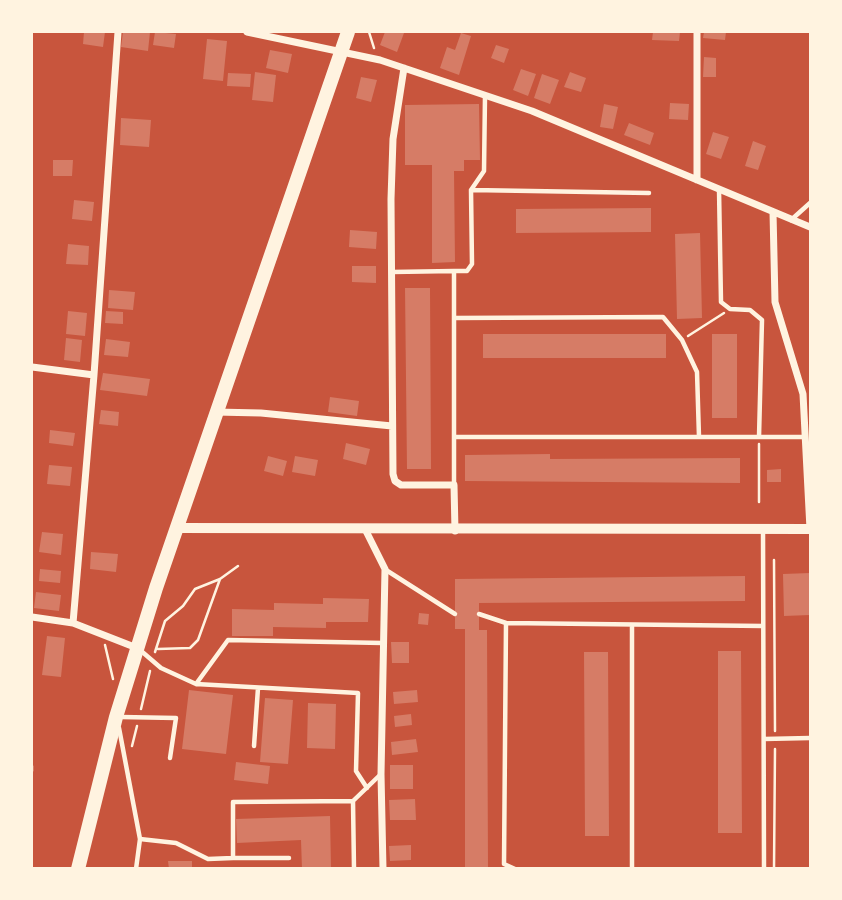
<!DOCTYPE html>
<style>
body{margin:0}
#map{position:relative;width:842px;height:900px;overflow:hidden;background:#c8553d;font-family:"Noto Sans",sans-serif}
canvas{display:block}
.frame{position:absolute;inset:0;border:33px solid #fff3e0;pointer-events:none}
</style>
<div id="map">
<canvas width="842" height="900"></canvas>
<div class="frame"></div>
</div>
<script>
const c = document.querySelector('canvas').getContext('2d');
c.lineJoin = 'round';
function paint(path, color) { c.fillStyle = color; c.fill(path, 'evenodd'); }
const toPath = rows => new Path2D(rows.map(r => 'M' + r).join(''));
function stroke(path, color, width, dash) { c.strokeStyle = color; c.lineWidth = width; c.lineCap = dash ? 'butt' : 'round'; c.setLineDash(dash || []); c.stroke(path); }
paint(toPath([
 [84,32,105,32,103,47,83,44],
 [123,32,150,32,148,51,121,47],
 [155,32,176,34,174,48,153,45],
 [385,32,404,33,397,52,380,45],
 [653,32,680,32,679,41,652,40],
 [704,32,726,32,725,40,703,38],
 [461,33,471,36,459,75,440,68,447,47,455,50],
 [207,39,227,41,223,81,203,79],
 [496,45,509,49,504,63,491,58],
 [270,50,292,54,288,73,266,68],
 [704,57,716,58,716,77,703,77],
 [521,69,536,74,528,96,513,90],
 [255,72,276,75,273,102,252,100],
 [570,72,586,78,581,92,564,87],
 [228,73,251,74,250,87,227,86],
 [542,74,559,80,550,104,534,98],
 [361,77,377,80,371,102,356,98],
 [670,103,689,104,688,120,669,119],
 [479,104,480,160,464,160,464,171,454,171,455,262,432,263,432,165,405,165,405,105],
 [604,104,618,107,613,129,600,127],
 [121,118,151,120,149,147,120,145],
 [629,123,654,133,650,145,624,135],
 [713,132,729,137,721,159,706,154],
 [753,141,766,146,758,170,745,166],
 [53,160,73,160,72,176,53,176],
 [74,200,94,202,92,221,72,219],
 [651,208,651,232,516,233,516,209],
 [350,230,377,232,376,249,349,247],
 [700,233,702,318,677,319,675,234],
 [68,244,89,246,88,265,66,264],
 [352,266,376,266,376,283,352,282],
 [405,288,430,288,431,469,407,469],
 [109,290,135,292,133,310,108,308],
 [68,311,87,313,85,336,66,334],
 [106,311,123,312,123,324,105,323],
 [483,334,666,334,666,358,483,358],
 [712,334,737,334,737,418,712,418],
 [66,338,82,340,80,362,64,360],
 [106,339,130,342,128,357,104,355],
 [103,373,150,379,147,396,100,390],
 [330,397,359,401,357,416,328,412],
 [101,410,119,412,118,426,99,424],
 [50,430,75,433,73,446,49,443],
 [346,443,370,449,366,465,343,459],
 [550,454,550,459,740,458,740,483,465,481,465,455],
 [268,456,287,461,283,476,264,471],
 [295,456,318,460,315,476,292,472],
 [49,465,72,467,70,486,47,484],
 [781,469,781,482,767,482,767,470],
 [42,532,63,534,61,555,39,552],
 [91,552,118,554,116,572,90,569],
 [40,569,61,571,60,583,39,581],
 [810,573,810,615,784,616,783,574],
 [745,576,745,601,479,603,479,630,487,630,488,869,465,869,465,629,455,629,455,579],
 [36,592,61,595,59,611,34,608],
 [323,598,369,599,368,622,326,622,326,628,273,627,273,636,232,636,232,609,274,610,274,603,323,604],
 [419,613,429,614,428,625,418,624],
 [47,636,65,638,61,677,42,675],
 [391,642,409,642,409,663,392,663],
 [718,651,741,651,742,833,718,833],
 [584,652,608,652,609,836,585,836],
 [189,690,233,695,226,754,182,749],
 [417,690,418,702,394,704,393,692],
 [265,698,293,700,288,764,260,762],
 [308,703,336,704,335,749,307,748],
 [411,714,412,725,395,727,394,716],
 [416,739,418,752,392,755,391,742],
 [236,762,270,766,268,784,234,780],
 [390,765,413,765,413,789,390,789],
 [415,799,416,820,390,820,389,800],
 [330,816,331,869,302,869,301,840,237,843,236,819],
 [411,845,411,860,390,861,389,846],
 [168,861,192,861,192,869,169,869]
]), '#d67c66');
stroke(toPath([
 [369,32,374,48],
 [688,336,724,313],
 [759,502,759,444],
 [774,560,775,731],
 [105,645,113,679],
 [158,649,190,648,198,640,220,579],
 [155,652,165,621,183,606,195,589,220,579,238,566],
 [141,709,150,671],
 [132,746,137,726],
 [32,771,32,766],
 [774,869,775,749]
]), '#fff3e0', 2.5);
stroke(toPath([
 [719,189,721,302,730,309,750,310,762,320,759,437],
 [472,190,649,193],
 [791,220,810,203],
 [392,272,454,271],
 [454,318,663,317,682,340,697,372,699,437,454,437],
 [699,437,805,437],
 [454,485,454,271,467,271,472,264,471,190,484,171,485,96],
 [763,530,764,869],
 [386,570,455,614],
 [479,614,506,623,504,864,515,869],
 [506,623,763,626],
 [632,625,632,869],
 [140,650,161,668,196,684,358,693,356,771,367,788],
 [196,684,228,640,383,643],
 [121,717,176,718,170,758],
 [119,728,140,839,136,869],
 [764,739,810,738],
 [254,746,258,688],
 [353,801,354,869],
 [140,839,176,843,208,859,233,858],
 [289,858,233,858,233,802,353,801,381,774]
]), '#fff3e0', 4.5);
stroke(toPath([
 [247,32,380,60,532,111,810,227],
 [697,32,697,180],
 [404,68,393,139,391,199,393,474,395,481,401,485,454,485,455,531],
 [773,212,775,302,803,394,810,529],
 [32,367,94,375],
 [215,412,261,413,392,426],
 [366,531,385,569,381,774,383,869],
 [32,617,73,623,137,648],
 [73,623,94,375,118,32]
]), '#fff3e0', 7);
stroke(toPath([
 [176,528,810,529]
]), '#fff3e0', 10);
stroke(toPath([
 [78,869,116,717,156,588,348,32]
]), '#fff3e0', 14);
</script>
